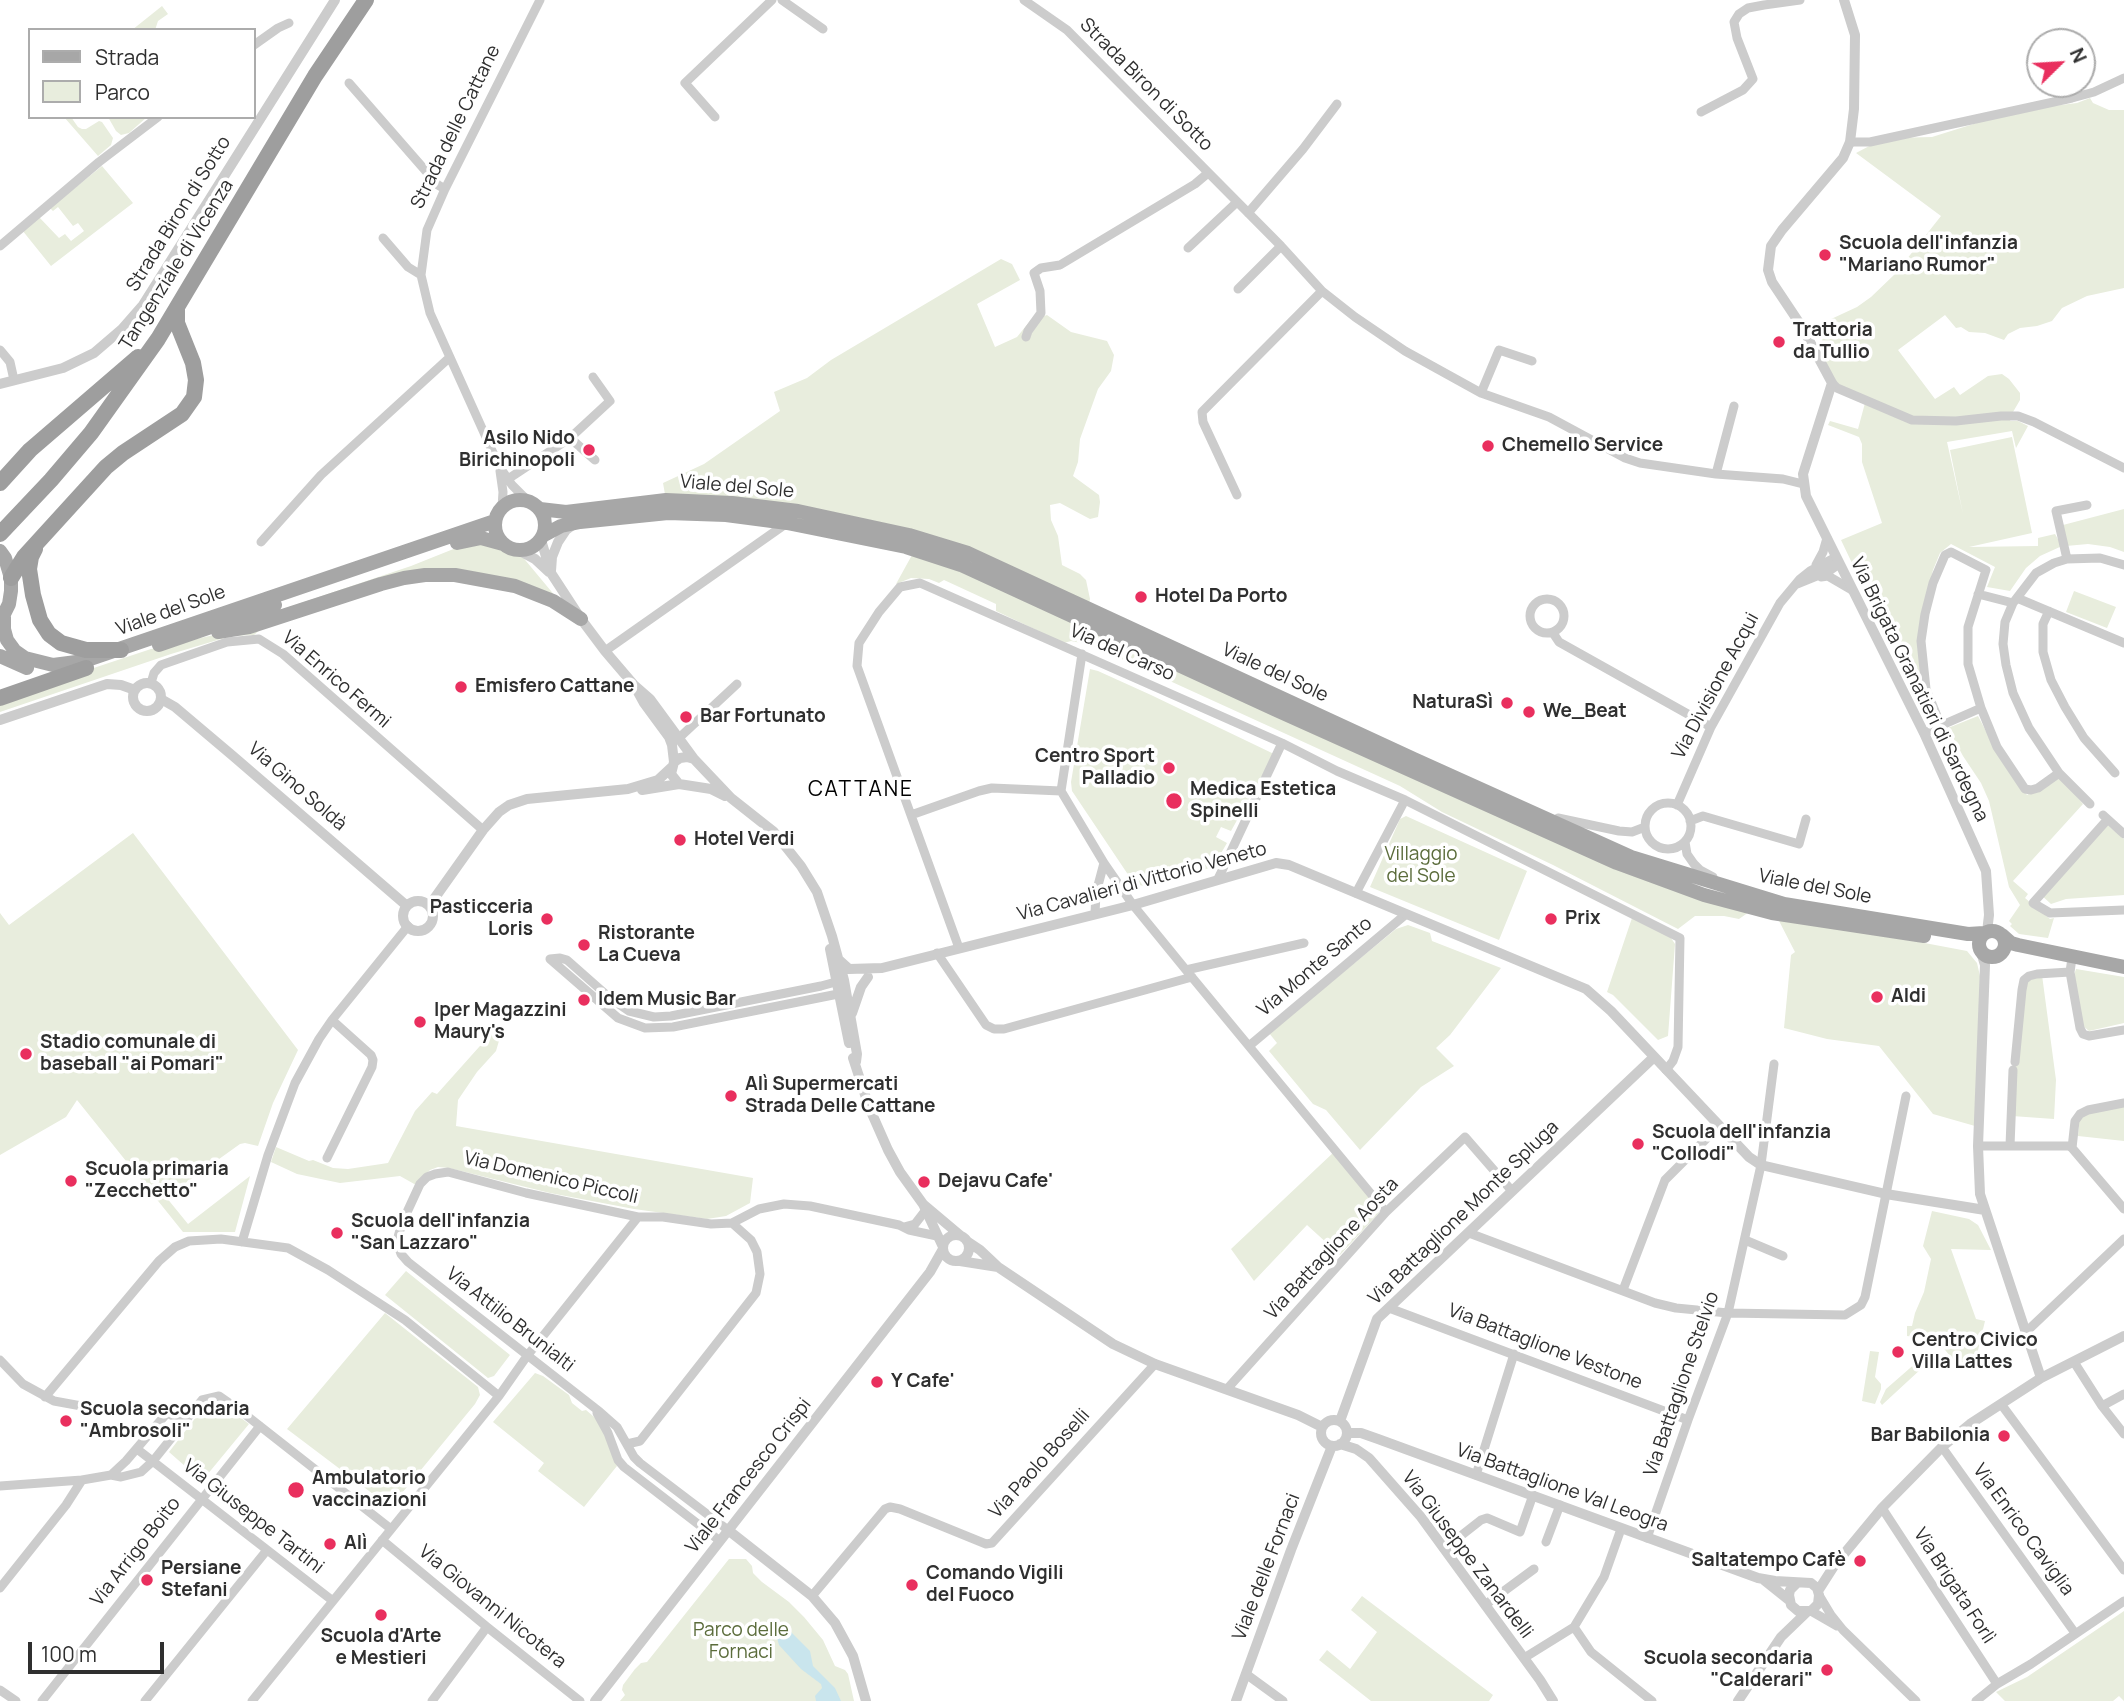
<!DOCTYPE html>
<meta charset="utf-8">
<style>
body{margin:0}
#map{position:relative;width:2124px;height:1701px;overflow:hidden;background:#fff;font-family:Manrope,sans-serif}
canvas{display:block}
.legend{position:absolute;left:28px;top:28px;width:228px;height:91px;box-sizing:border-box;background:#fff;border:2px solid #acacac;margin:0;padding:9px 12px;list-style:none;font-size:21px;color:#2f2f2f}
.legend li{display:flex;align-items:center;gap:14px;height:35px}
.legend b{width:35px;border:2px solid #acacac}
.north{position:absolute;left:2026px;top:28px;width:70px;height:70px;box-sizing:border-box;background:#fff;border:2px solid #acacac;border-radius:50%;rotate:66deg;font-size:19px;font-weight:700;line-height:28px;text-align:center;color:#2f2f2f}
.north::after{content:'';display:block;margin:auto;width:24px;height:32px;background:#e92f5e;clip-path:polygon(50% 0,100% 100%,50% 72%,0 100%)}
.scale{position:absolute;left:28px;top:1642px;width:136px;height:32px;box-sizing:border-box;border:4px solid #2f2f2f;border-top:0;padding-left:9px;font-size:21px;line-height:24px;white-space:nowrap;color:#2f2f2f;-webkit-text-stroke:5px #fff;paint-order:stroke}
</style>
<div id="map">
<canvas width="2124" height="1701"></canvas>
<ul class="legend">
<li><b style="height:9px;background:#a7a7a7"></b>Strada</li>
<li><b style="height:19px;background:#e8eddd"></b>Parco</li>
</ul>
<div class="north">N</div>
<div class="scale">100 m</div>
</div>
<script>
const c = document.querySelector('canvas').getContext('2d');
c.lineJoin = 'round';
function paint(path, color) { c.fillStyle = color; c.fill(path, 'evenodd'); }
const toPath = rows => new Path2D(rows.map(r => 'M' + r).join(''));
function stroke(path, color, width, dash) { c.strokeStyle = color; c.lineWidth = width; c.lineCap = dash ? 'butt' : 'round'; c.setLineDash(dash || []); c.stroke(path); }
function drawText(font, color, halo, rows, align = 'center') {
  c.font = font + ' Manrope,sans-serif'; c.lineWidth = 7; c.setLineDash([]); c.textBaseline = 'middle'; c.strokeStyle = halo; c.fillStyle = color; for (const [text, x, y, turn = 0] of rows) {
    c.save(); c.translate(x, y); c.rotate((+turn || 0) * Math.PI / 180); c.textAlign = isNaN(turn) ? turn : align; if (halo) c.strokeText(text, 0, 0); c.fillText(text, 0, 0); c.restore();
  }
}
paint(toPath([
 [162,6,168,14,158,21,155,30,132,30],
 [2090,98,2093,103,2109,110,2124,110,2124,288,2087,296,2062,308,2052,321,2037,326,2020,328,2008,334,2004,340,1985,333,1969,332,1961,327,1956,328,1945,315,1898,350,1935,399,1954,387,1960,395,1988,376,2002,374,2009,379,2020,393,2020,400,2013,412,2010,421,2018,421,2028,426,2016,448,2012,431,1947,442,1963,514,1950,450,2012,437,2032,533,1969,547,2038,546,2038,538,2055,534,2062,546,2040,556,2026,568,2010,591,1987,587,1995,567,1951,544,1940,553,1933,570,1921,619,1928,703,1908,675,1880,622,1841,540,1882,523,1862,462,1862,444,1859,437,1828,425,1830,421,1858,429,1865,403,1837,388,1824,358,1822,337,1824,324,1829,320,1857,307,1871,297,1895,274,1941,216,1856,153,1875,143,1892,138,1932,137,1983,121,2037,108,2077,103],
 [64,117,71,117,78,127,82,129,86,129,99,121,102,122,113,138,111,145,98,156],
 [108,117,147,117,129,133,121,135,116,131],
 [102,166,133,203,51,266,22,230,39,217,59,238,65,234,71,241,84,231,78,223,73,226,58,207,53,211,50,208],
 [1001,259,1012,264,1020,280,977,304,995,347,1017,337,1030,321,1047,315,1071,332,1107,341,1114,355,1111,371,1098,389,1080,439,1078,462,1073,476,1099,495,1100,502,1098,517,1090,519,1060,503,1050,505,1051,520,1058,536,1062,565,1080,574,1086,580,1090,599,1088,608,968,553,666,500,663,483,704,464,780,411,774,392,807,378,831,360],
 [2124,509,2124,552,2110,547,2088,544,2066,546,2063,525],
 [487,541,521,555,556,597,440,568,265,615,411,566,456,548],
 [912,555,976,576,1749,912,1739,919,1724,916,1695,916,1678,929,1553,865,1442,812,1400,786,1091,645,1071,641,1064,643,996,611,996,604,944,580,939,583,929,579,911,578,896,584],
 [2074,591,2116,607,2107,628,2066,612],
 [263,627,254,635,231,636,171,654,0,712,0,699,151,649,241,629],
 [1090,669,1098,671,1151,695,1274,754,1231,831,1221,827,1216,837,1227,843,1213,867,1146,886,1137,885,1133,882,1072,791,1071,782],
 [1978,716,1996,750,2027,795,2058,774,2083,804,2013,881,2028,894,2025,898,2050,919,2054,918,2048,938,2019,934,2010,926,2012,924,2009,921,2020,905,2009,887,1989,801,1981,783,1963,756,1948,728],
 [1406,816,1527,871,1499,940,1370,887,1400,819],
 [2105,823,2124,839,2124,895,2066,899,2051,904,2040,894],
 [133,833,298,1050,273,1103,258,1146,245,1143,240,1144,166,1197,188,1224,250,1176,235,1232,183,1232,77,1100,66,1117,0,1155,0,913,9,925],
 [1776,915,1967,951,1977,963,1980,976,1975,1126,1933,1114,1879,1046,1827,1039,1784,1028,1791,955,1795,952],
 [1632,918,1669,935,1675,944,1668,1036,1658,1040,1613,995,1607,992],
 [1408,925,1430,933,1432,941,1501,968,1450,1035,1436,1048,1454,1066,1421,1087,1360,1150,1326,1110,1313,1104,1269,1051,1277,1043,1269,1033,1396,929],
 [2076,969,2124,977,2124,1023,2089,1031,2082,1025,2074,975],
 [2042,975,2056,1080,2054,1119,2012,1116,2019,989,2022,980],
 [496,1028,501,1034,496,1051,477,1072,458,1100,456,1126,753,1178,750,1203,726,1216,707,1219,634,1209,550,1193,449,1168,438,1167,430,1170,416,1185,400,1176,340,1183,297,1174,271,1162,276,1147,309,1161,313,1160,333,1168,348,1169,388,1163,415,1111,432,1092,437,1094],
 [2124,1106,2124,1141,2078,1136,2079,1122,2083,1115],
 [1335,1151,1380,1212,1340,1255,1307,1225,1254,1281,1231,1249],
 [1932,1211,1969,1219,1978,1225,1991,1250,1951,1249,1976,1319,1985,1321,1974,1367,1966,1365,1964,1370,1948,1366,1950,1356,1937,1340,1907,1336,1907,1326,1912,1326,1915,1313,1924,1292,1931,1259,1923,1246],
 [406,1271,510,1355,494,1376,488,1378,385,1295],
 [385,1313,478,1387,480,1395,475,1404,393,1504,383,1496,377,1497,287,1429],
 [1870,1351,1879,1352,1875,1377,1881,1384,1881,1389,1875,1404,1862,1401],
 [1925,1355,1934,1357,1882,1405,1880,1402,1886,1389],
 [535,1373,543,1376,569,1395,572,1403,582,1411,586,1410,600,1422,617,1466,584,1507,538,1471,544,1463,493,1422],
 [220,1402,249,1424,202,1481,169,1452,207,1403],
 [729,1559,746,1559,752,1566,753,1573,762,1582,789,1602,804,1617,823,1640,835,1666,845,1670,848,1674,854,1701,620,1701,625,1695,622,1690,623,1685,635,1669,641,1663,647,1662],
 [1362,1596,1493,1695,1489,1701,1371,1701,1319,1660,1327,1650,1350,1669,1377,1632,1351,1610],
 [2124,1611,2124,1701,2119,1696,2113,1701,2005,1701,1996,1692,2027,1677]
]), '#e8eddd');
paint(toPath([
 [781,1627,788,1629,810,1651,813,1666,835,1688,841,1701,816,1701,815,1696,822,1688,821,1684,801,1669,779,1645,775,1631]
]), '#c9e5ed');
stroke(toPath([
 [782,0,823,29],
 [1024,0,1067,30,1281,246,1322,291,1355,317,1405,351,1481,393,1549,417,1625,458,1640,463,1716,474,1783,479,1803,484],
 [254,45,278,28,289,23],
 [349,83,438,185,445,189],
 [1701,112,1743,90,1753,79,1737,38,1734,22,1739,14,1748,8,1764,5,1800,0],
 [715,117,685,83,772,0],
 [1850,142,1870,142,2072,98,2094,92,2124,78],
 [1248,213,1303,149,1337,104],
 [383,238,408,267,421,275],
 [0,246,99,162,158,117],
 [1188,248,1237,202],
 [1238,289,1281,246],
 [1026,337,1028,331,1041,313,1040,291,1034,273,1041,268,1060,265,1195,184,1208,173],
 [0,350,10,362,14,380],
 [1832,383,1837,388,1912,420,1956,421,2001,416,2018,416,2034,422,2124,468],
 [1481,393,1499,350,1532,361],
 [570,438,595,460],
 [500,471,503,492,502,507],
 [1716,474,1734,406],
 [508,479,570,438,610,401,593,377],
 [1237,495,1203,422,1202,412,1322,291],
 [528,501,512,485,499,466,430,313,421,275,427,230,445,189,540,0],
 [261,542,321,475,449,358],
 [2067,559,2056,511,2087,505],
 [1816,565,1823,552,1827,538],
 [1821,577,1828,576,1852,590],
 [1797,584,1829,571,1839,564],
 [1978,594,2013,603],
 [2017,598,2124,643],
 '1530 616a17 17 0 1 1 34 0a17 17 0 1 1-34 0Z',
 [2049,611,2043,624,2043,652,2051,680,2065,707,2084,738,2115,773],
 [1553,633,1559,642,1711,727],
 [605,651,787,523],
 [151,683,154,673,161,665,227,642,259,639,283,654,483,830],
 [1941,726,1926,689,1921,641,1925,614,1933,583,1945,555,1951,552,1986,570,1968,627,1968,664,1981,708,1997,747,2025,789,2031,790,2038,788,2059,773],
 [1924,733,1981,708],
 [680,737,737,684],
 [1061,791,1082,654],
 '1645 826a23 23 0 1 1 46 0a23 23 0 1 1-46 0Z',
 [2090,804,2059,773,2029,728,2013,693,2006,665,2003,644,2005,622,2013,603,2036,573,2054,563,2067,559,2100,558,2124,565],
 [1677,805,1711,727,1780,603,1800,579,1810,571,1836,557],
 [911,815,979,791,992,788,1061,791,1104,863],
 [2103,815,2124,834],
 [1558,818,1619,831,1632,832,1645,827],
 [2107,820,2033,903,2050,913,2124,910],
 [1690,821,1703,816,1799,844,1806,819],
 [1685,842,1687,854,1694,864,1700,870,1713,877],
 [1218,879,1282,743],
 [1356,893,1405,800],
 [1095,914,1096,893,1104,863,1133,905,1186,970,1386,1212],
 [959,948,857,666,859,643,879,612,900,587,920,583,1282,743,1337,771,1405,800,1680,938,1678,1047,1673,1061,1666,1070],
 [937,953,986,1025,994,1029,1004,1029,1192,977],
 [2072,958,2070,972,2080,1028,2083,1034,2089,1036,2124,1030],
 [550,959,560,958,567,960,610,998,629,1011,654,1017,671,1016,821,986,843,980],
 [550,959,618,1018,645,1028,673,1027,838,994],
 [1186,970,1304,943],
 [1249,1046,1405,915],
 [2015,1062,2022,990,2024,980,2029,976,2037,974,2070,972],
 [1978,1146,2069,1146,2072,1148,2124,1209],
 [2010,1146,2013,1070],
 [2072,1148,2075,1121,2080,1114,2088,1110,2124,1103],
 [327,1158,372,1067,373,1060,371,1055,332,1020],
 [732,1223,759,1209,784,1204,810,1206,899,1225,909,1230,937,1236],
 [904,1227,915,1224,925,1211],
 [1469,1233,1655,1303,1676,1308,1728,1313,1845,1315,1861,1305,1865,1297,1906,1096],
 [1745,1240,1783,1256],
 [242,1242,268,1155,295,1083,319,1039,332,1020,408,926],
 [1623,1290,1665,1180,1719,1126],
 [1389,1308,1688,1420],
 [2026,1332,2124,1239],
 [0,1360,23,1384,54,1401,87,1407,160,1410,184,1421],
 [2074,1362,2102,1406,2124,1434],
 [1227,1389,1386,1212,1465,1137,1512,1191],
 [45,1397,159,1261,175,1247,189,1241,221,1239,288,1248,328,1270,405,1320,499,1396],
 [2001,1404,2124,1570],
 [2102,1406,2124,1394],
 [597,1413,608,1433,618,1460,624,1467,720,1541],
 [627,1444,640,1441,756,1293,760,1274,757,1252,751,1240,732,1223,711,1224,663,1217,638,1217,526,1193,448,1172,435,1174,427,1177,420,1184,402,1223,398,1237,398,1246,401,1254,408,1262,600,1412,617,1427,634,1457,640,1463,728,1530],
 [1942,1447,2075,1633],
 [137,1449,333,1601],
 [111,1475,126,1461,167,1413],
 [1476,1475,1514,1354],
 [0,1486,82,1480,111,1475,121,1477,141,1472,153,1461,202,1400,219,1396,242,1412,391,1529],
 [1882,1508,1997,1684],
 [1647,1538,1688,1420,1728,1313,1761,1165,1774,1064],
 [382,1540,487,1627,580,1701],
 [1546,1542,1560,1505],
 [1444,1549,1481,1520,1487,1518,1520,1532,1533,1495],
 [0,1588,66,1505,82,1480],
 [1819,1595,1831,1615,1843,1630,1916,1701],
 [812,1596,885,1509,890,1507,900,1509,986,1544,992,1543,1155,1364],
 [1485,1605,1534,1569],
 [1811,1611,1837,1626],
 [1574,1627,1591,1652,1652,1701],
 [1524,1658,1574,1627,1604,1577,1621,1529],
 [1246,1674,1283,1701],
 [0,1690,16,1701],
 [42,1701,260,1426],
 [145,1701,267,1550],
 [252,1701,499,1396,527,1356,638,1217],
 [432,1701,487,1627],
 [1976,1701,1997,1684,2031,1664,2124,1601]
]), '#ccc', 9);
stroke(toPath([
 [1844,0,1855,35,1854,109,1850,142,1843,158,1782,230,1771,246,1768,270,1772,282,1802,327,1832,383,1803,474,1806,496,1924,733,1986,871,1989,915,1987,932],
 [0,384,63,368,94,353,122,329,143,305,335,0],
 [541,540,551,573,581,619,605,651,634,685,650,699,694,759],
 [520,551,535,559,549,572],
 [551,571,552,557,558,542,566,530,574,524],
 '133 697a14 14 0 1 1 28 0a14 14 0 1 1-28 0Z',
 [638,692,644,703,669,737,672,745,674,762],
 [161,699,175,707,233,756,407,906],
 [0,720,107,684,121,685,135,690],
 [679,784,671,774,674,762,680,758,687,757,694,759,731,798,774,832,801,866,817,892,832,936,844,980,857,1054,856,1062],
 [642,790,679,784,711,789,725,796],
 '403 916a15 15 0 1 1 30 0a15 15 0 1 1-30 0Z',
 [429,906,483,830,499,812,509,805,527,799,628,789,658,780,672,767],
 [830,949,849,1043],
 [1981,952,1985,965,1978,1146,1980,1194,2041,1378],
 [839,960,849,969,882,968,1133,905,1276,863,1289,865,1586,989,1611,1011,1749,1157,1761,1165,1886,1194,1985,1210],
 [852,1013,861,987,868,977],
 [853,1058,869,1107,888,1150,900,1172,923,1204,943,1247],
 [923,1204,961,1236],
 '943 1248a13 13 0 1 1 26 0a13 13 0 1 1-26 0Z',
 [968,1242,980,1250,998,1267,1113,1344,1155,1364,1298,1415,1322,1427],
 [960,1261,998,1267],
 '1321 1433a13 13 0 1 1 26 0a13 13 0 1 1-26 0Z',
 [1340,1421,1377,1319,1653,1058],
 [1347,1433,1361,1433,1378,1439,1758,1578,1775,1581,1811,1583,1817,1588,1819,1595,1818,1604,1811,1611,1798,1611,1791,1605,1789,1595,1790,1590,1797,1583],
 [1340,1444,1356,1449,1369,1458,1421,1517,1540,1680,1553,1701],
 [728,1530,812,1596,835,1623,853,1656,866,1701],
 [1764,1580,1789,1600],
 [1818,1591,1834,1566,1882,1508,1942,1447,1970,1424,2041,1378,2124,1336],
 [595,1701,930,1272,943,1249],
 [1236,1701,1291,1550,1332,1446],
 [1738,1701,1781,1637,1807,1612]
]), '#ccc', 10);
stroke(toPath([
 '495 525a25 25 0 1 1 50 0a25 25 0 1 1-50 0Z',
 [540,509,566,512,666,500,732,503,798,511,909,535,968,553,1414,759,1631,857,1784,904,1968,934,1984,933],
 [544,535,561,526,580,522,668,513,726,515,787,523,906,547,961,565,1276,710,1617,863,1704,895,1772,913,1924,936],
 [457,543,481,538,503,544],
 [0,551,5,558,11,578,11,591,9,604,0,622],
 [4,617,4,629,7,640,15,651,25,658,53,665,84,661,495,521],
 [218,632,249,627,381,584,404,578,425,575,455,575,515,586,553,601,581,619],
 [159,645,275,605],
 [0,656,27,668],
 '1979 944a13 13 0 1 1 26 0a13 13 0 1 1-26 0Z',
 [2002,935,2011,943,2018,945,2124,967]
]), '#a7a7a7', 14);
stroke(toPath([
 [0,483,30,450,138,357],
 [0,534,51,480,91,433,158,339,315,76,366,0],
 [35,549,31,557,29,569,33,595,40,620,49,634,61,643,86,650,121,650],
 [11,578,24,557,106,467,123,453,182,414,194,397,196,380,193,363,177,323,177,308],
 [0,698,86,668]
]), '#9e9e9e', 16);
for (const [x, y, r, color] of [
 [1825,255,7,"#e92f5e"],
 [1779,342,7,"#e92f5e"],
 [1488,446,7,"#e92f5e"],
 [589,450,7,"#e92f5e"],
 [1141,597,7,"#e92f5e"],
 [461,687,7,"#e92f5e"],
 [1507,703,7,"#e92f5e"],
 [1529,712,7,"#e92f5e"],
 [686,717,7,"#e92f5e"],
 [1169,768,7,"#e92f5e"],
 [1174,801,9,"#e92f5e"],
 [680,840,7,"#e92f5e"],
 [547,919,7,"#e92f5e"],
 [1551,919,7,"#e92f5e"],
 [584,945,7,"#e92f5e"],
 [1877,997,7,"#e92f5e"],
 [584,1000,7,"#e92f5e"],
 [420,1022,7,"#e92f5e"],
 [26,1054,7,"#e92f5e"],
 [731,1096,7,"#e92f5e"],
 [1638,1144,7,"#e92f5e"],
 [71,1181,7,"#e92f5e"],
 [924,1182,7,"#e92f5e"],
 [337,1233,7,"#e92f5e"],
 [1898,1352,7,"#e92f5e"],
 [877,1382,7,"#e92f5e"],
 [66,1421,7,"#e92f5e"],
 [2004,1436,7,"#e92f5e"],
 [296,1490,9,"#e92f5e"],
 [330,1544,7,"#e92f5e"],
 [1860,1561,7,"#e92f5e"],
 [147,1580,7,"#e92f5e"],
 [912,1585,7,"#e92f5e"],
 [381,1615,7,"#e92f5e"],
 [1827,1670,7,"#e92f5e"]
]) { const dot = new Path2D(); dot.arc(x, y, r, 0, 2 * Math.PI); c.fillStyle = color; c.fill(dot); stroke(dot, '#fff', 2.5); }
drawText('19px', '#2f2f2f', '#fff', [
 ["Strada Biron di Sotto",1146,85,45],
 ["Strada delle Cattane",456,127,-64],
 ["Strada Biron di Sotto",179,214,-58],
 ["Tangenziale di Vicenza",177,265,-58],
 ["Viale del Sole",737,487,5],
 ["Viale del Sole",171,611,-20],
 ["Via del Carso",1122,653,24],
 ["Viale del Sole",1275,673,25],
 ["Via Enrico Fermi",336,680,41],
 ["Via Divisione Acqui",1716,686,-62],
 ["Via Brigata Granatieri di Sardegna",1919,690,64],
 ["Via Gino Soldà",297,787,41],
 ["Via Cavalieri di Vittorio Veneto",1142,882,-15],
 ["Viale del Sole",1815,887,11],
 ["Via Monte Santo",1315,967,-40],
 ["Via Domenico Piccoli",551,1178,13],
 ["Via Battaglione Monte Spluga",1464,1213,-44],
 ["Via Battaglione Aosta",1332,1249,-47],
 ["Via Attilio Brunialti",510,1320,38],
 ["Via Battaglione Vestone",1545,1347,21],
 ["Via Battaglione Stelvio",1682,1384,-71],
 ["Via Paolo Boselli",1040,1464,-48],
 ["Viale Francesco Crispi",749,1476,-52],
 ["Via Battaglione Val Leogra",1562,1488,20],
 ["Via Giuseppe Tartini",253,1517,38],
 ["Via Enrico Caviglia",2023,1530,54],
 ["Via Arrigo Boito",136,1552,-52],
 ["Via Giuseppe Zanardelli",1467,1555,53],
 ["Viale delle Fornaci",1267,1567,-69],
 ["Via Brigata Forlì",1954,1586,57],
 ["Via Giovanni Nicotera",492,1607,39]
]);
drawText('bold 19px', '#2f2f2f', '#fff', [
 ["Scuola dell'infanzia",1839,244],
 ["\"Mariano Rumor\"",1839,266],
 ["Trattoria",1793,331],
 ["da Tullio",1793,353],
 ["Asilo Nido",575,439,"right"],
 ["Birichinopoli",575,461,"right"],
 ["Chemello Service",1502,446],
 ["Hotel Da Porto",1155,597],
 ["Emisfero Cattane",475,687],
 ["NaturaSì",1493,703,"right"],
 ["We_Beat",1543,712],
 ["Bar Fortunato",700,717],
 ["Centro Sport",1155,757,"right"],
 ["Palladio",1155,779,"right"],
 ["Medica Estetica",1190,790],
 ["Spinelli",1190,812],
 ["Hotel Verdi",694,840],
 ["Pasticceria",533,908,"right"],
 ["Loris",533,930,"right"],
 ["Prix",1565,919],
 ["Ristorante",598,934],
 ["La Cueva",598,956],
 ["Aldi",1891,997],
 ["Idem Music Bar",598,1000],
 ["Iper Magazzini",434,1011],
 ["Maury's",434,1033],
 ["Stadio comunale di",40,1043],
 ["baseball \"ai Pomari\"",40,1065],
 ["Alì Supermercati",745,1085],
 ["Strada Delle Cattane",745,1107],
 ["Scuola dell'infanzia",1652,1133],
 ["\"Collodi\"",1652,1155],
 ["Scuola primaria",85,1170],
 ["\"Zecchetto\"",85,1192],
 ["Dejavu Cafe'",938,1182],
 ["Scuola dell'infanzia",351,1222],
 ["\"San Lazzaro\"",351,1244],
 ["Centro Civico",1912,1341],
 ["Villa Lattes",1912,1363],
 ["Y Cafe'",891,1382],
 ["Scuola secondaria",80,1410],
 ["\"Ambrosoli\"",80,1432],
 ["Bar Babilonia",1990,1436,"right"],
 ["Ambulatorio",312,1479],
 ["vaccinazioni",312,1501],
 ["Alì",344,1544],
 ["Saltatempo Cafè",1846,1561,"right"],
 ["Persiane",161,1569],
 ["Stefani",161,1591],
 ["Comando Vigili",926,1574],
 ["del Fuoco",926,1596],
 ["Scuola d'Arte",381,1637,"center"],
 ["e Mestieri",381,1659,"center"],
 ["Scuola secondaria",1813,1659,"right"],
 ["\"Calderari\"",1813,1681,"right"]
], 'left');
drawText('19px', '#5b6c3b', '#fff', [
 ["Villaggio",1421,855],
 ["del Sole",1421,877],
 ["Parco delle",741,1631],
 ["Fornaci",741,1653]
]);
c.letterSpacing = '2px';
drawText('21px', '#000', '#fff', [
 ["CATTANE",861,790]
]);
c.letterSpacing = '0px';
</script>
